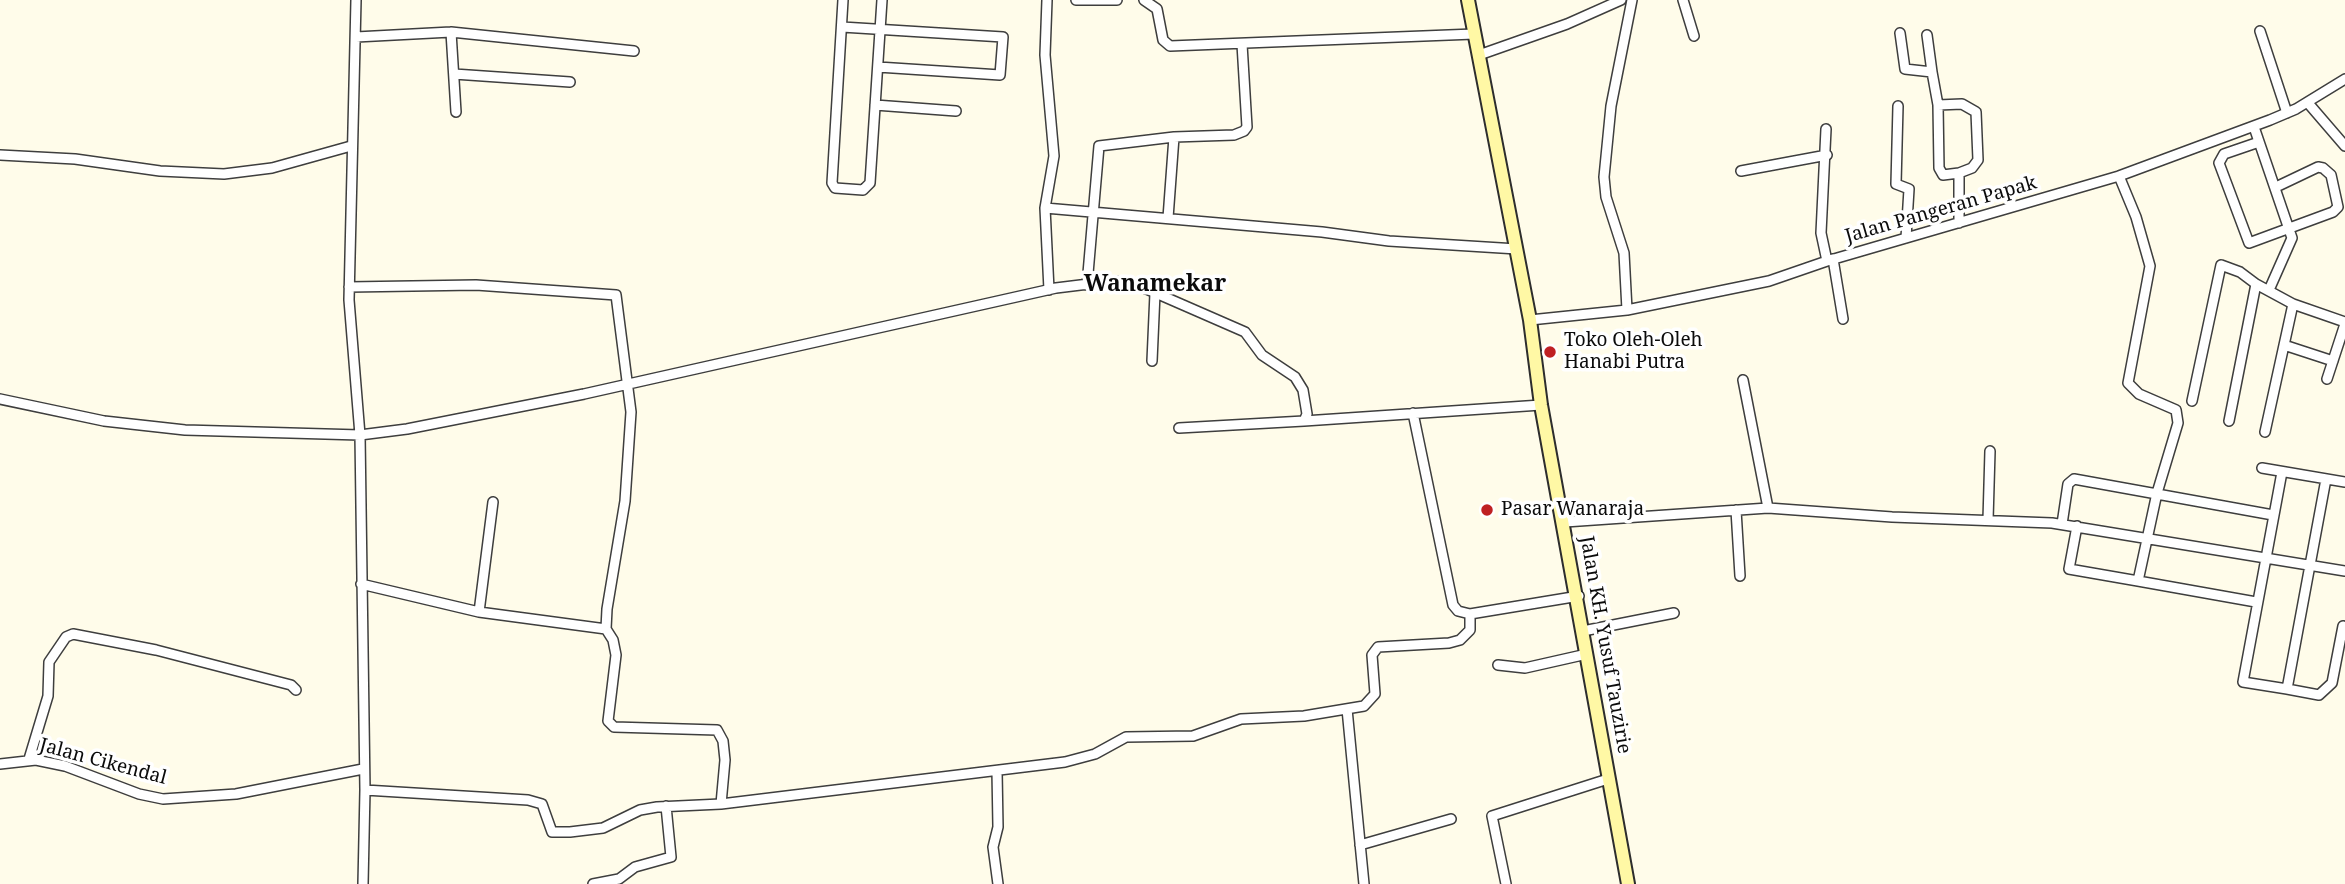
<!DOCTYPE html>
<style>
body{margin:0}
canvas{display:block;background:#fffcea}
</style>
<canvas width="2345" height="884"></canvas>
<script>
const c = document.querySelector('canvas').getContext('2d');
c.lineJoin = 'round';
const toPath = rows => new Path2D(rows.map(r => 'M' + r).join(''));
function stroke(path, color, width, dash) { c.strokeStyle = color; c.lineWidth = width; c.lineCap = dash ? 'butt' : 'round'; c.setLineDash(dash || []); c.stroke(path); }
function drawText(font, color, halo, rows, align = 'center') {
  c.font = font + ' "Noto Serif",serif'; c.lineWidth = 7; c.setLineDash([]); c.textBaseline = 'middle'; c.strokeStyle = halo; c.fillStyle = color; for (const [text, x, y, turn = 0] of rows) {
    c.save(); c.translate(x, y); c.rotate((+turn || 0) * Math.PI / 180); c.textAlign = isNaN(turn) ? turn : align; if (halo) c.strokeText(text, 0, 0); c.fillText(text, 0, 0); c.restore();
  }
}
const minor = toPath([
 [356,0,349,300,360,435,365,790,363,884],
 [843,0,832,183,835,188,863,190,870,183,882,0],
 [1047,0,1045,55,1054,156,1045,208,1049,290],
 [1076,0,1117,0],
 [1144,0,1157,9,1163,40,1170,46,1474,34],
 [1683,0,1694,36],
 [842,27,1003,37,1000,75,878,67],
 [2260,31,2287,113],
 [451,32,456,112],
 [1900,33,1905,69,1932,72,1938,105,1939,168,1943,175,1959,173,1959,223],
 [1927,35,1932,72],
 [356,37,451,32,634,51],
 [1479,55,1567,24,1621,0],
 [454,74,570,82],
 [2308,103,2345,146],
 [875,105,956,111],
 [1938,105,1962,104,1976,112,1978,160,1972,168,1959,173],
 [1898,106,1896,184,1909,189,1906,238],
 [2254,127,2292,238,2269,290],
 [1826,129,1821,233,1827,261],
 [2259,142,2224,154,2219,163,2249,243,2333,212,2338,207,2331,175,2323,168,2318,167,2276,187],
 [0,155,75,159,160,171,224,174,272,168,351,146],
 [1741,171,1827,155],
 [2119,176,2136,217,2150,266,2128,383,2139,394,2176,410,2178,423,2157,493,2138,581,2256,602],
 [1045,208,1322,232,1389,241,1517,249],
 [1168,218,1174,137],
 [1833,259,1843,319],
 [1087,285,1099,146,1174,137,1234,135,1244,131,1247,127,1242,44],
 [349,287,476,285,616,295,631,412,625,501,607,609,606,629,613,640,616,655,608,721,614,727,717,730,723,741,725,760,721,804],
 [1627,310,1624,253,1606,197,1604,177,1611,106,1632,0],
 [1530,320,1627,310,1769,281,1827,261,2119,176,2270,120,2296,109,2345,79],
 [2284,345,2333,361],
 [1152,361,1155,293],
 [2327,379,2345,324],
 [1743,380,1768,508],
 [0,399,104,421,185,430,360,435,407,429,584,394,1056,288,1113,281,1135,284,1245,332,1262,355,1295,377,1303,390,1307,414,1304,421,1541,405],
 [2192,401,2221,265,2240,272,2256,284],
 [2229,421,2256,284,2293,304],
 [1179,428,1304,421],
 [2265,432,2293,304,2345,322],
 [2262,468,2345,482],
 [2282,472,2243,682,2287,689,2326,479],
 [1736,510,1740,576],
 [1988,520,1990,451],
 [1565,522,1768,508,1892,517,2052,523,2345,571],
 [2062,524,2068,484,2074,479,2273,515],
 [2077,526,2069,569,2138,581],
 [361,584,479,612,606,629],
 [479,612,493,502],
 [1470,614,1579,596],
 [1583,631,1674,613],
 [1498,665,1525,668,1587,654],
 [2287,689,2319,695,2332,683,2343,626],
 [1347,709,1364,884],
 [29,759,48,696,49,662,66,637,73,634,156,650,291,685,296,690],
 [0,764,36,760,65,766,139,794,163,799,236,794,363,769],
 [997,771,998,827,993,847,998,884],
 [365,790,528,800,542,804,552,832,570,832,603,828,640,810,657,807,721,804,1065,762,1095,754,1126,737,1193,736,1241,719,1304,716,1364,706,1375,694,1372,655,1378,647,1449,643,1460,640,1470,630,1470,614,1458,611,1453,605,1413,413],
 [1360,845,1451,819],
 [593,884,619,879,635,867,671,857,666,806],
 [1506,884,1492,816,1608,779]
]);
const secondary = toPath([
 [1468,0,1530,320,1541,405,1628,884]
]);
stroke(minor, '#3e3e3e', 12);
stroke(secondary, '#2d2d2d', 16);
stroke(minor, '#fff', 9);
stroke(secondary, '#fff8a5', 12);
for (const [x, y, r, color] of [
 [1550,352,7,"#bf2022"],
 [1487,510,7,"#bf2022"]
]) { const dot = new Path2D(); dot.arc(x, y, r, 0, 2 * Math.PI); c.fillStyle = color; c.fill(dot); stroke(dot, '#fff', 2.5); }
drawText('19px', '#0b0b0b', '#fff', [
 ["Jalan Pangeran Papak",1941,210,-16],
 ["Jalan KH. Yusuf Tauzirie",1605,645,80],
 ["Jalan Cikendal",103,762,15]
]);
drawText('19px', '#0b0b0b', '#fff', [
 ["Toko Oleh-Oleh",1564,341],
 ["Hanabi Putra",1564,363],
 ["Pasar Wanaraja",1501,510]
], 'left');
drawText('bold 23px', '#0b0b0b', '#fff', [
 ["Wanamekar",1155,284]
]);
</script>
